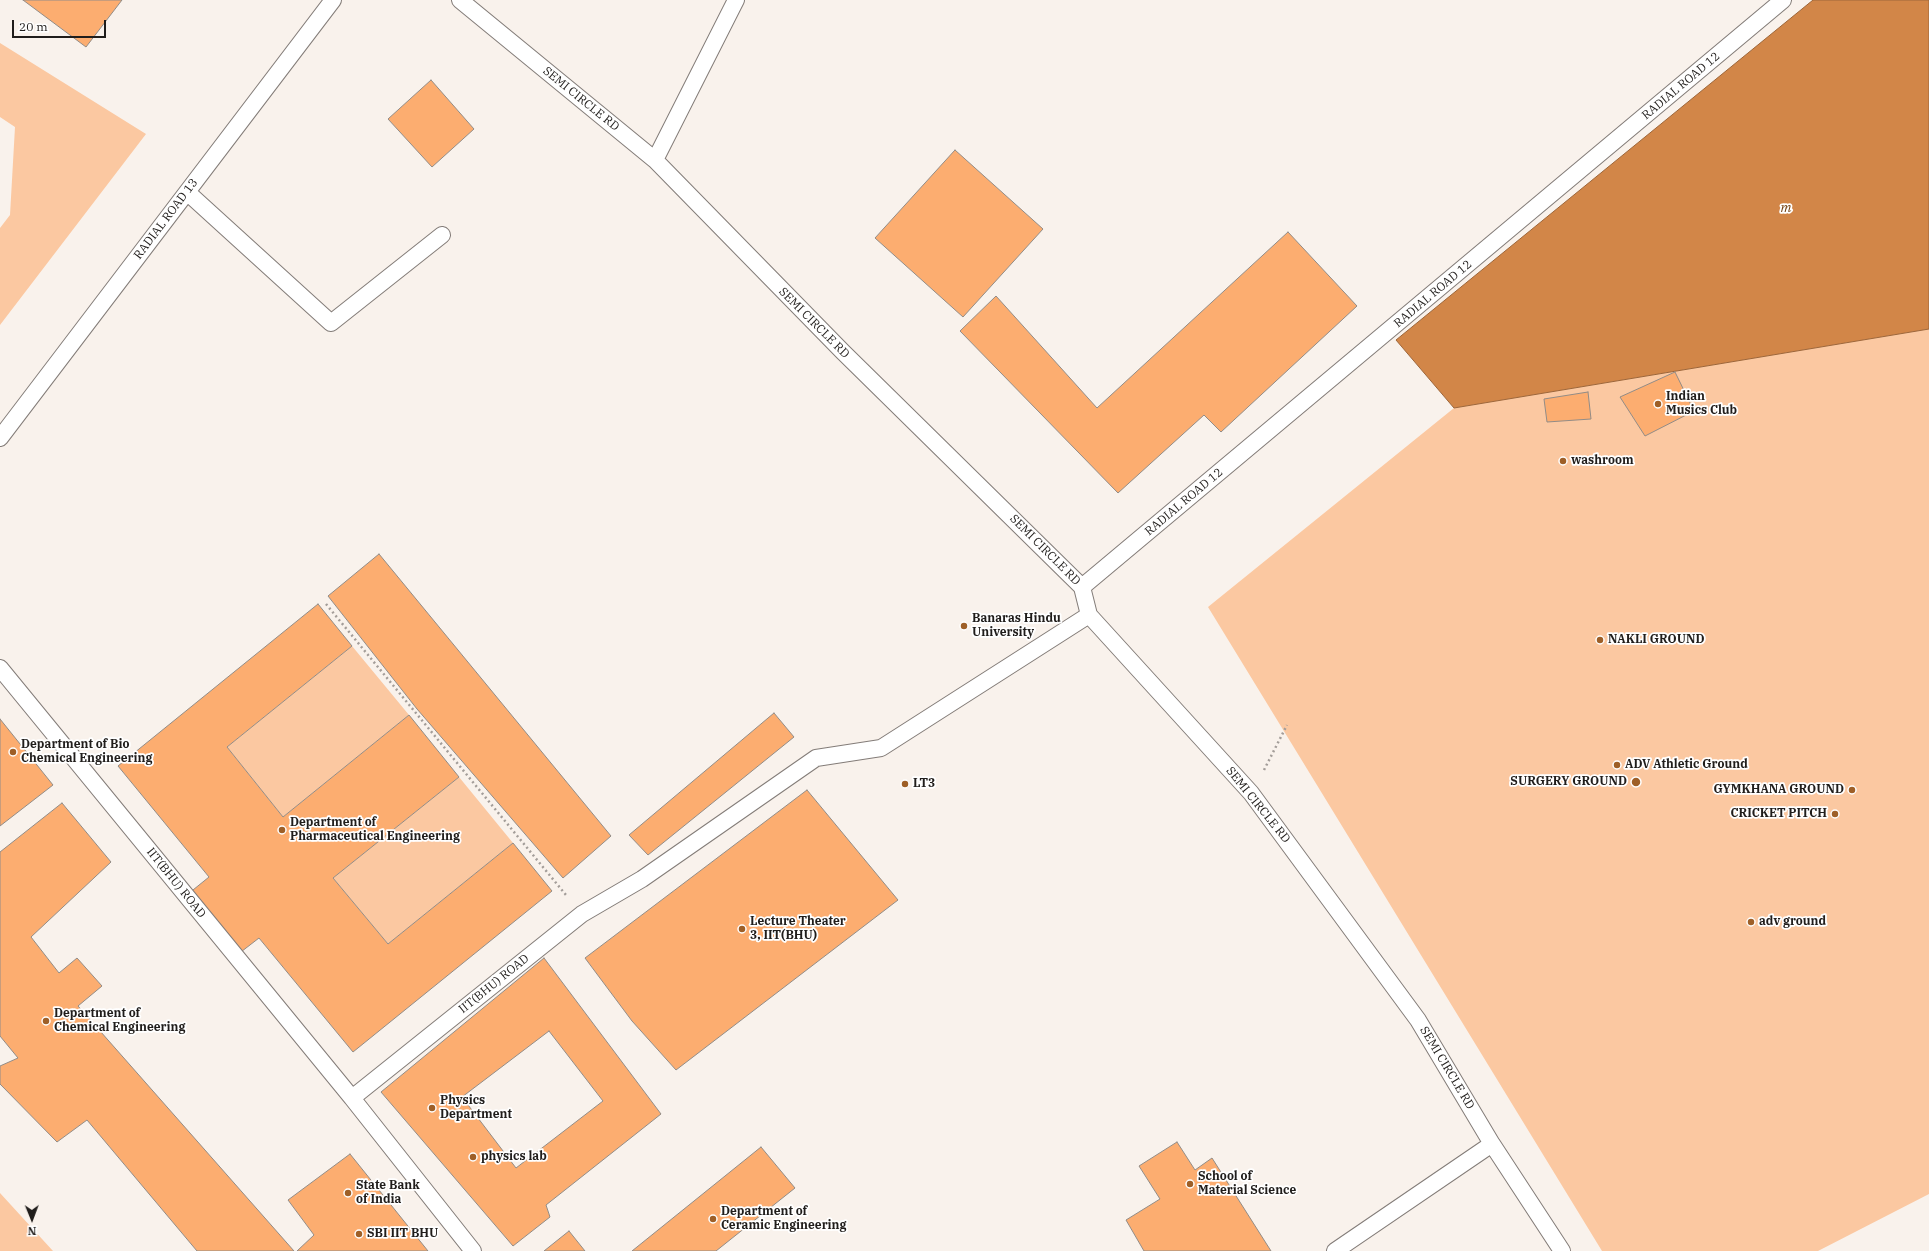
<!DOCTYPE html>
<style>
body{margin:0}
#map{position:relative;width:1929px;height:1251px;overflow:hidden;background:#f9f2ec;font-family:"IBM Plex Serif",serif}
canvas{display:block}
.north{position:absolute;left:12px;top:1199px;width:40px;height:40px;-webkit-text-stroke:3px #fff;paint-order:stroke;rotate:179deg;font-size:11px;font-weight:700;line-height:16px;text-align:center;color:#201d1b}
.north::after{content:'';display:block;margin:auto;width:14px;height:18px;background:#201d1b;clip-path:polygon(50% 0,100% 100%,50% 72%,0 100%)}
.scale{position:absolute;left:12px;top:20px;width:94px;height:18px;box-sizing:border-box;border:2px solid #201d1b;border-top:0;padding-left:5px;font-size:12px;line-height:14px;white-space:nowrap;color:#201d1b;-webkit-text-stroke:3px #fff;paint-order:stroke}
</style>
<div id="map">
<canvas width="1929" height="1251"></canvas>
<div class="north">N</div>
<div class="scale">20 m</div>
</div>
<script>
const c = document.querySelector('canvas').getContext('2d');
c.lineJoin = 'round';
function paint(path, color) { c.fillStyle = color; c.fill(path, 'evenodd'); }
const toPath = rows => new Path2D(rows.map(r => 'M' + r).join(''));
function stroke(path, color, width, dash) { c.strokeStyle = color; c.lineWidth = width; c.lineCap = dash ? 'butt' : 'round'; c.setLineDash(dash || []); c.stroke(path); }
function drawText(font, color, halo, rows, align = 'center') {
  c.font = font + ' "IBM Plex Serif",serif'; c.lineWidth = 3.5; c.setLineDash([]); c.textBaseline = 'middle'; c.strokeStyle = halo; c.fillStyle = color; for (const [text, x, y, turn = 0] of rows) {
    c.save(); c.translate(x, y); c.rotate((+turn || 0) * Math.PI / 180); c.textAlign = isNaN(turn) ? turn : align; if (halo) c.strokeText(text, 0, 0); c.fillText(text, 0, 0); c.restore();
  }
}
paint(toPath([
 [0,43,146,134,0,325,0,228,10,215,15,127,0,117],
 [1929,329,1929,1194,1818,1251,1602,1251,1208,607,1454,408],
 [352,646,409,715,283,817,227,747],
 [459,777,513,843,388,944,333,878],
 [0,1193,53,1251,0,1251]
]), '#fbc8a1');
const water = toPath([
 [1813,0,1929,0,1929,329,1454,408,1396,340,1813,0]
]);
paint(water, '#d28648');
stroke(water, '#9d663a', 1);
const building = toPath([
 [23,0,122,0,86,47,23,0],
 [431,80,474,129,432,167,388,119,431,80],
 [955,150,1043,229,963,317,875,238,955,150],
 [1288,232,1357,306,1221,432,1204,415,1118,493,960,331,996,296,1097,408,1288,232],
 [1675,372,1694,411,1645,436,1620,397,1675,372],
 [1588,392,1591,419,1547,422,1544,399,1588,392],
 [379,554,611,836,563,878,417,709,328,596,379,554],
 [318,604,352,646,227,747,283,817,409,715,459,777,333,878,388,944,513,843,552,891,353,1052,259,938,237,955,188,894,209,877,118,766,318,604],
 [774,713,794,737,648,855,629,835,774,713],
 [0,719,53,785,0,826,0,719],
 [807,790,898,900,676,1070,632,1021,585,958,807,790],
 [62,803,111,862,31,937,59,973,77,958,102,986,78,1006,294,1251,197,1251,87,1120,57,1142,0,1084,0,1066,18,1058,0,1036,0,852,62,803],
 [544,958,661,1114,546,1205,550,1217,513,1246,381,1092,544,958],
 [549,1031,603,1101,516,1168,462,1097,549,1031],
 [1177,1142,1195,1170,1212,1158,1271,1251,1144,1251,1126,1220,1160,1199,1139,1166,1177,1142],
 [761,1147,795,1188,716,1251,632,1251,761,1147],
 [350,1154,428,1251,297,1251,314,1235,288,1200,350,1154],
 [569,1231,585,1251,544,1251,569,1231]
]);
paint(building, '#fcad70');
stroke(building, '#928c87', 1);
const lane = toPath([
 [460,0,655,160,843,352,1082,587,1089,615,1251,793,1418,1020,1492,1144,1562,1251],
 [655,160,736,0],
 [187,192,331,323,442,235],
 [0,438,333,0],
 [1082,587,1783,0],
 [0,668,352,1098,582,914,642,879,816,758,881,748,1089,615],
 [352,1098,473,1251],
 [1335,1251,1492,1144]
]);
stroke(lane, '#837c78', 18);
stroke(toPath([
 [326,604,566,895],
 [1264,770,1287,725]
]), '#a39d99', 2.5, [2, 3]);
stroke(lane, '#fff', 16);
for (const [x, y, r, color] of [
 [1658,404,4,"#9e5f27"],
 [1563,461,4,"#9e5f27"],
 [964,626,4,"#9e5f27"],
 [1600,640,4,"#9e5f27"],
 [13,752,4,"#9e5f27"],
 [1617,765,4,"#9e5f27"],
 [1636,782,5,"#9e5f27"],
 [905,784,4,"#9e5f27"],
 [1852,790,4,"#9e5f27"],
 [1835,814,4,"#9e5f27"],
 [282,830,4,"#9e5f27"],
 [1751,922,4,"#9e5f27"],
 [742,929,4,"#9e5f27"],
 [46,1021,4,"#9e5f27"],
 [432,1108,4,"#9e5f27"],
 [473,1157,4,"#9e5f27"],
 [1190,1184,4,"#9e5f27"],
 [348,1193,4,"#9e5f27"],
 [713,1219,4,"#9e5f27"],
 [359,1234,4,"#9e5f27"]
]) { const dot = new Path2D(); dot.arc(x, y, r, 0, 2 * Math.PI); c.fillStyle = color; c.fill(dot); stroke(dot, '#fff', 1.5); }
drawText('12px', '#201d1b', '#fff', [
 ["RADIAL ROAD 12",1681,86,-40],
 ["SEMI CIRCLE RD",581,99,39],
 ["RADIAL ROAD 13",166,219,-53],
 ["RADIAL ROAD 12",1433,294,-40],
 ["SEMI CIRCLE RD",814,323,45],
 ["RADIAL ROAD 12",1184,502,-40],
 ["SEMI CIRCLE RD",1045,550,45],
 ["SEMI CIRCLE RD",1258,805,51],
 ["IIT(BHU) ROAD",176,883,51],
 ["IIT(BHU) ROAD",494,984,-39],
 ["SEMI CIRCLE RD",1447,1068,59]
]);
drawText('bold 12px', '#201d1b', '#fff', [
 ["Indian",1666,397],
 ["Musics Club",1666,411],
 ["washroom",1571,461],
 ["Banaras Hindu",972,619],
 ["University",972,633],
 ["NAKLI GROUND",1608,640],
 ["Department of Bio",21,745],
 ["Chemical Engineering",21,759],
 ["ADV Athletic Ground",1625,765],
 ["SURGERY GROUND",1627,782,"right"],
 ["LT3",913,784],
 ["GYMKHANA GROUND",1844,790,"right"],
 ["CRICKET PITCH",1827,814,"right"],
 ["Department of",290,823],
 ["Pharmaceutical Engineering",290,837],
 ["Lecture Theater",750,922],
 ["3, IIT(BHU)",750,936],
 ["adv ground",1759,922],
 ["Department of",54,1014],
 ["Chemical Engineering",54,1028],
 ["Physics",440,1101],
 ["Department",440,1115],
 ["physics lab",481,1157],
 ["School of",1198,1177],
 ["Material Science",1198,1191],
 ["State Bank",356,1186],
 ["of India",356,1200],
 ["Department of",721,1212],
 ["Ceramic Engineering",721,1226],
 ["SBI IIT BHU",367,1234]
], 'left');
drawText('italic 13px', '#724011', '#fff', [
 ["m",1786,208]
]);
</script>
